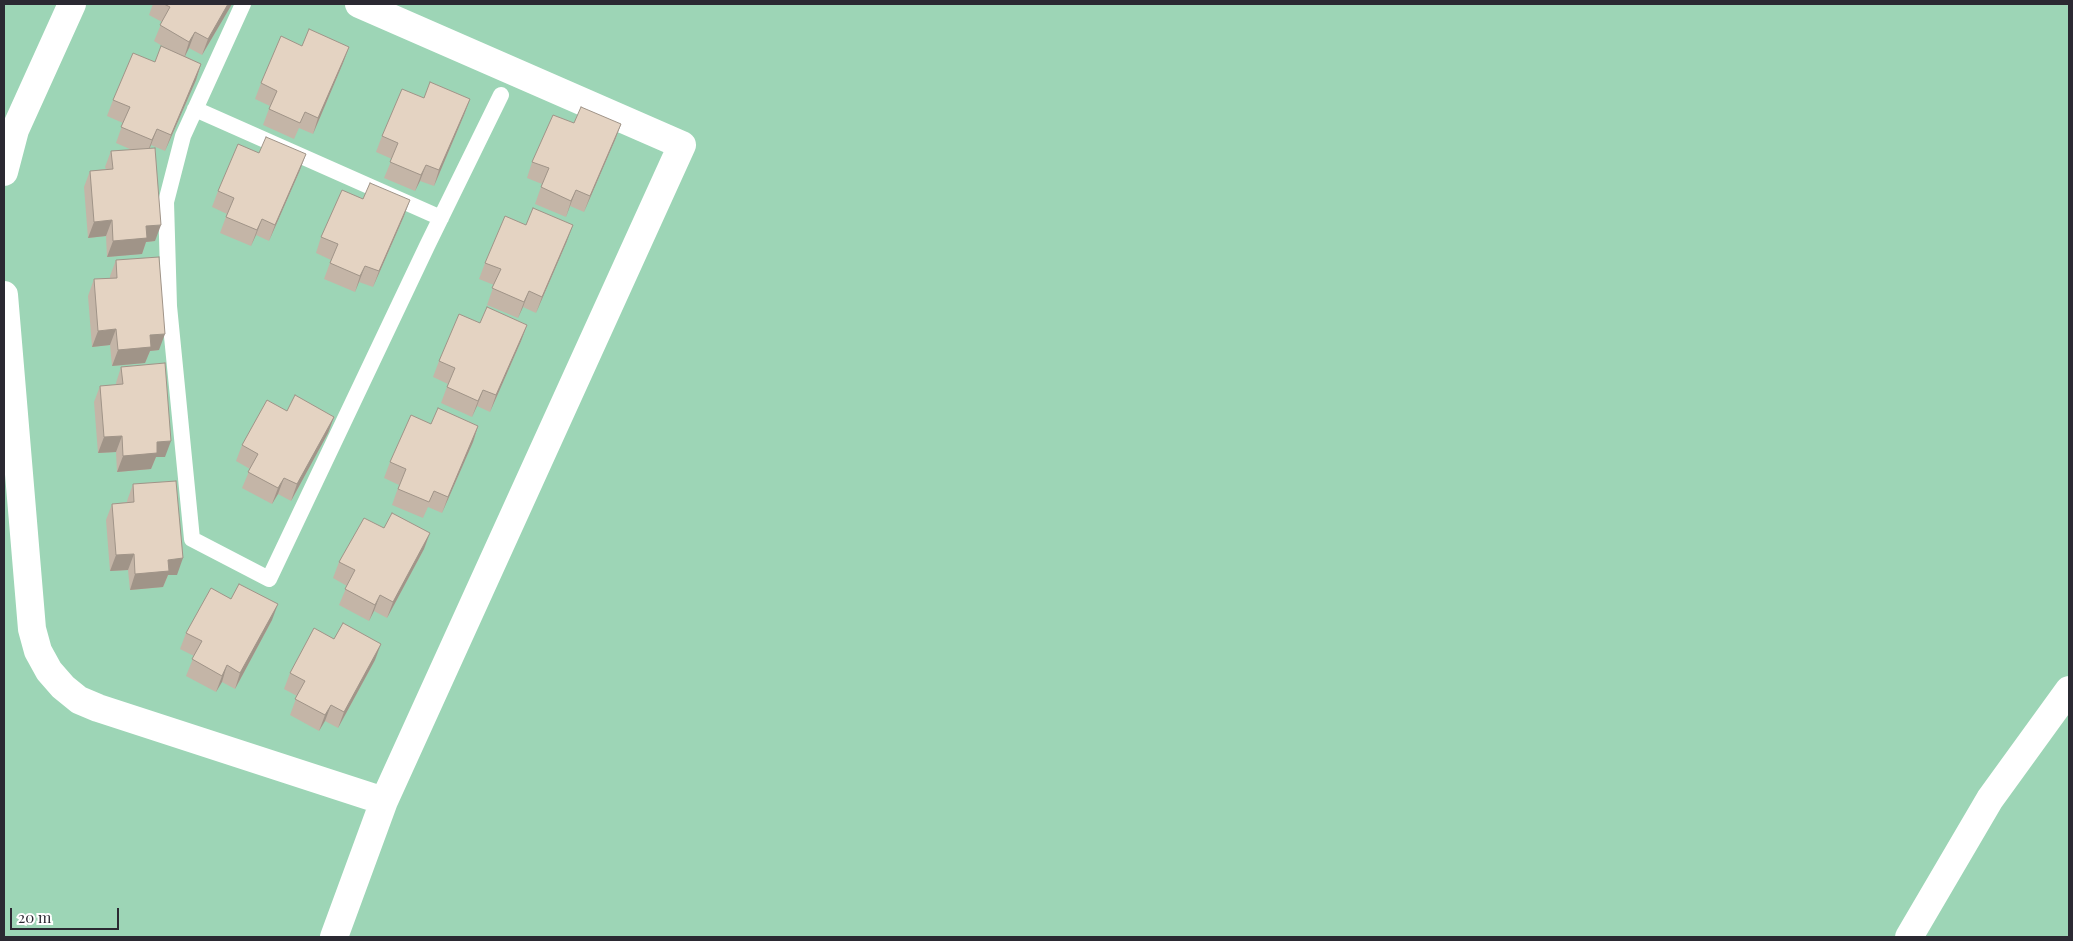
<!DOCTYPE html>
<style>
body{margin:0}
#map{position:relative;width:2073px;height:941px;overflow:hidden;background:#f1edfe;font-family:"Playfair Display",serif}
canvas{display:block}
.frame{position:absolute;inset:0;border:5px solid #2b2932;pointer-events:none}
.scale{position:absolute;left:10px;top:908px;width:109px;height:22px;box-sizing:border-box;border:2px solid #2b2932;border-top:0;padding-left:6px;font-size:15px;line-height:18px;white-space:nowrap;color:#2b2932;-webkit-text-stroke:4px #fff;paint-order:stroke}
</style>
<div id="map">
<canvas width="2073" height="941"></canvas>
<div class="frame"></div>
<div class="scale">20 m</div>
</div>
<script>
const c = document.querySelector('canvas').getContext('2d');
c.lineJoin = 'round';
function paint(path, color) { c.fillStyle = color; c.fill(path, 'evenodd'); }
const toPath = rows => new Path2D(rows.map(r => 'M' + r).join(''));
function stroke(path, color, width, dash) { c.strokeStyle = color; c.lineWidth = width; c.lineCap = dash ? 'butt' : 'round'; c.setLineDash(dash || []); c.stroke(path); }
paint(toPath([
 [4,4,2069,4,2069,937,4,937]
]), '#9dd5b6');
stroke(toPath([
 [243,4,183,136,166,202,169,306,192,539,269,579,427,246,501,95],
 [195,109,441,218]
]), '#fff', 16);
stroke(toPath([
 [4,172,15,130,72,4],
 [4,295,32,629,38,651,49,671,63,687,79,700,98,708,384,801],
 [334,937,384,801,682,145,359,4]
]), '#fff', 28);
stroke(toPath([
 [1909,937,1990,799,2069,690]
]), '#fff', 28);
paint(toPath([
 [153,4,232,4,202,55,189,48,185,56,201,64,196,80,165,151,151,145,150,148,155,241,146,242,142,254,107,257,106,236,88,238,84,187,90,171,106,169,105,167,111,151,132,150,116,143,123,123,107,116,113,100,155,62,167,49,154,41,162,22,149,15],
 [302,46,349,47,343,63,313,134,299,128,294,139,263,125,270,106,255,99,261,83],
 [424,98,470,99,464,115,434,186,420,181,415,191,384,178,392,159,376,152,382,136],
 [574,123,621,124,615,140,584,212,570,206,566,217,535,204,542,184,527,178,532,162],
 [300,170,269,241,256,235,251,246,220,233,227,214,212,207,218,191],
 [404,216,373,287,359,282,355,292,324,279,331,260,316,253,321,237],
 [567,241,536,313,523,307,518,318,487,305,494,285,479,279,485,263],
 [116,260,159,350,150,351,145,363,112,366,110,345,92,347,88,296,94,279,110,278,110,276],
 [480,323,527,325,521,341,490,412,477,406,472,417,441,403,448,384,433,377,439,361],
 [121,367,165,457,156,457,151,469,117,472,116,452,98,453,94,402,100,386,116,385,116,383],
 [287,411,334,417,328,433,291,501,278,494,272,504,242,488,250,469,236,461,242,445],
 [431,424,478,426,473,442,442,513,428,507,423,518,392,505,399,485,384,478,390,462],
 [133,484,177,575,168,575,163,587,130,590,128,570,110,571,106,520,112,504,127,502,127,501],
 [384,528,424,549,387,618,374,611,369,621,339,605,347,586,333,578,339,562],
 [272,620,235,689,222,682,216,692,186,676,194,656,180,649,186,633],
 [375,660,338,728,325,721,319,731,290,715,297,696,284,689,290,673]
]), '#c4b5a7');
paint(toPath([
 [228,4,232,4,202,55,208,39],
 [195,32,189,48,184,58,189,42],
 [349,47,343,63,313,134,318,118],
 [201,64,196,80,165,151,171,135],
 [470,99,464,115,434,186,439,170],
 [621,124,615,140,584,212,590,196],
 [157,129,151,145,146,156,152,140],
 [306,154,300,170,269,241,275,225],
 [426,165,420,181,415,191,421,175],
 [576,190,570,206,566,217,571,201],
 [410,200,404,216,373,287,379,271],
 [262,219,256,235,251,246,257,230],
 [112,220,106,236,88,238,94,222],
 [161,225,155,241,146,242,142,254,107,257,113,241,146,226],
 [573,225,567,241,536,313,542,297],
 [365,266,359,282,355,292,360,276],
 [529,291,523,307,518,318,524,302],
 [527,325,521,341,490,412,496,395],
 [116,329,110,345,92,347,98,331],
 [165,334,159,350,150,351,145,363,112,366,118,350,150,335],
 [483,390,477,406,472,417,478,401],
 [334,417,328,433,291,501,297,484],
 [478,426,473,442,442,513,448,497],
 [122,436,116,452,98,453,104,437],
 [171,441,165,457,156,457,151,469,117,472,123,456,157,442],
 [284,478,278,494,272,504,278,488],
 [430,533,424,549,387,618,393,602],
 [134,554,128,570,110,571,116,555],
 [183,558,177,575,168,575,163,587,130,590,135,574,168,560],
 [380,595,374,611,369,621,375,605],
 [278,604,272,620,235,689,240,673],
 [381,644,375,660,338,728,344,712],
 [227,665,222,682,216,692,222,676],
 [331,705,325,721,319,731,325,715]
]), '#a09488');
const building = toPath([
 [164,4,228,4,208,39,195,32,189,42,160,25,170,7,164,4],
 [309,29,349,47,318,118,305,112,300,123,269,109,277,91,261,83,281,36,302,46,309,29],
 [161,46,201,64,171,135,157,129,152,140,121,127,130,107,113,100,133,53,155,62,161,46],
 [430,82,470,99,439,170,426,165,421,175,390,162,398,143,382,136,402,89,424,98,430,82],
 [581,107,621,124,590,196,576,190,571,201,541,187,549,168,532,162,553,115,574,123,581,107],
 [266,137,306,154,275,225,262,219,257,230,226,217,234,198,218,191,238,144,259,153,266,137],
 [155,148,161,225,146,226,147,238,113,241,112,220,94,222,90,171,113,169,111,151,155,148],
 [370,183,410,200,379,271,365,266,360,276,330,263,338,244,321,237,342,190,363,199,370,183],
 [533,208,573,225,542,297,529,291,524,302,492,288,501,269,485,263,505,216,526,225,533,208],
 [159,257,165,334,150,335,151,347,118,350,116,329,98,331,94,279,117,278,116,260,159,257],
 [487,307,527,325,496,395,483,390,478,401,447,387,455,368,439,361,459,314,480,323,487,307],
 [165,363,171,441,157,442,157,453,123,456,122,436,104,437,100,386,123,384,121,367,165,363],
 [295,395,334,417,297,484,284,478,278,488,248,472,258,454,242,445,267,400,287,411,295,395],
 [438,408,478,426,448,497,434,491,429,502,398,489,406,469,390,462,411,415,431,424,438,408],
 [176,481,183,558,168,560,169,571,135,574,134,554,116,555,112,504,134,502,133,484,176,481],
 [392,513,430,533,393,602,380,595,375,605,345,589,355,570,339,562,364,518,384,528,392,513],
 [239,584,278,604,240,673,227,665,222,676,192,659,202,641,186,633,211,588,231,599,239,584],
 [343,623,381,644,344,712,331,705,325,715,295,699,305,681,290,673,314,628,334,639,343,623]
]);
paint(building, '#e4d3c2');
stroke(building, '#a09488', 1);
</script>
